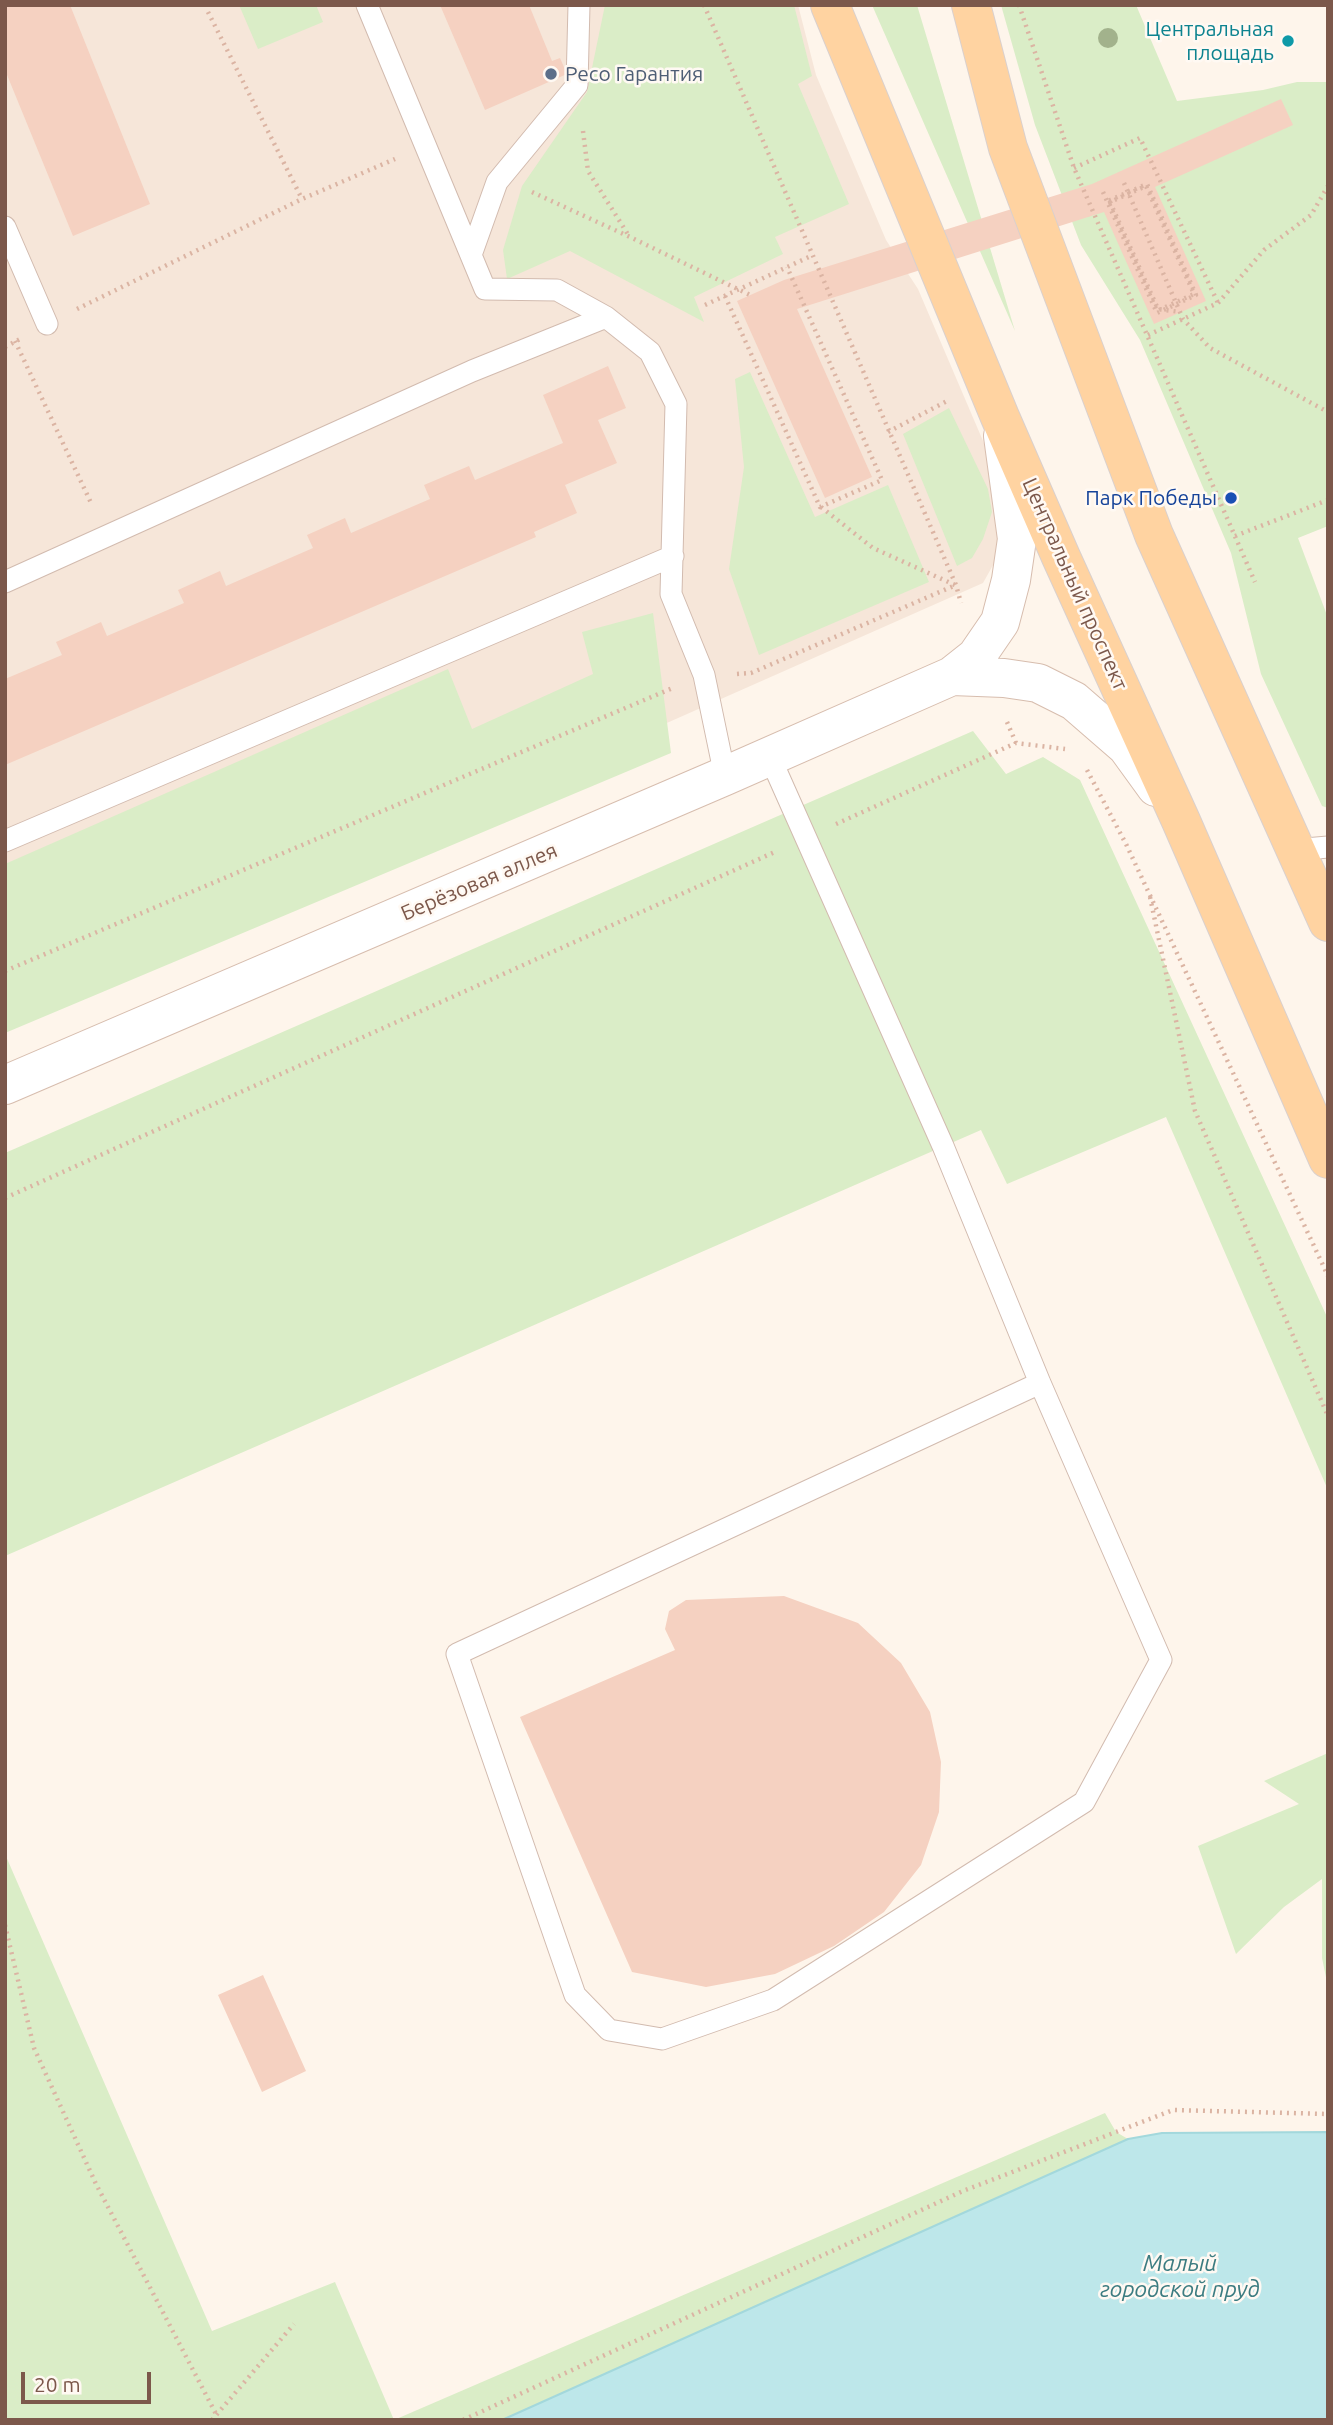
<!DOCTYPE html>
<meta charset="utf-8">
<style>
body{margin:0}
#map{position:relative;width:1333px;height:2425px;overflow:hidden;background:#fef5eb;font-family:Ubuntu,sans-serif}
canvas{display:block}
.frame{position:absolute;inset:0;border:7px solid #7c584b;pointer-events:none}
.scale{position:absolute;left:21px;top:2372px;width:130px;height:32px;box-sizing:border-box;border:4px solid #7c584b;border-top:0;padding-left:9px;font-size:21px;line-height:24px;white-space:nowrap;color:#7c584b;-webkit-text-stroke:5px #fff9f3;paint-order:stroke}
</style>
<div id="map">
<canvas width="1333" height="2425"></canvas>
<div class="frame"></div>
<div class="scale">20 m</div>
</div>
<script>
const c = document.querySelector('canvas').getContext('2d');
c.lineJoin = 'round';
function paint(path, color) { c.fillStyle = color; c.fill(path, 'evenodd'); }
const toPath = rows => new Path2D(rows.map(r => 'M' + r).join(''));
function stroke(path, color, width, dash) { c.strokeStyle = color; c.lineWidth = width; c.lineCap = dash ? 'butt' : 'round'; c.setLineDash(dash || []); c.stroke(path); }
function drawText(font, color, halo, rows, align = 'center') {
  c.font = font + ' Ubuntu,sans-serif'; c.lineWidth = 5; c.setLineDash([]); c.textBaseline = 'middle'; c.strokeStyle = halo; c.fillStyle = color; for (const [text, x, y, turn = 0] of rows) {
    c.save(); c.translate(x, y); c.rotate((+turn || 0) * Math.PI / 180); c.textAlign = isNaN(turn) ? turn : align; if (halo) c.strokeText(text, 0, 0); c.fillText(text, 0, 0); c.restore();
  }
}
paint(toPath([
 [5,5,798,5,816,75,886,240,918,289,1004,490,1007,540,983,583,5,1016]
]), '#f6e6d9');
paint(toPath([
 [239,5,316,5,323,22,258,49],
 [605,5,794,5,812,76,798,84,849,204,775,237,783,254,694,297,704,322,570,251,507,279,503,250,522,186,587,92],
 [872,5,917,5,1015,331],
 [1001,5,1136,5,1177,101,1263,90,1297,82,1328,82,1328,526,1298,538,1328,618,1328,808,1322,806,1261,674,1231,553,1140,340,1081,245,1035,125],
 [750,372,815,517,888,485,929,582,759,655,729,569,744,467,735,379],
 [949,408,988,489,992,512,983,539,972,558,957,566,903,434],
 [653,613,671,753,5,1033,5,864,448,669,472,729,593,674,582,632],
 [973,731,1006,774,1043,757,1080,780,1328,1319,1328,1490,1166,1117,1007,1184,981,1130,5,1556,5,1153],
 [1328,1753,1328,1987,1322,1958,1322,1879,1284,1907,1236,1954,1198,1846,1299,1804,1264,1781],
 [5,1854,212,2331,335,2282,394,2420,1105,2113,1116,2132,1128,2139,502,2420,5,2420]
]), '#daedc7');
const water = toPath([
 [1328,2132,1328,2420,502,2420,1128,2139,1162,2133,1328,2132]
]);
paint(water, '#bde7ea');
stroke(water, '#a3d8dc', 2);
paint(toPath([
 [5,5,70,5,150,204,73,236,5,70],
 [440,5,529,5,552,61,560,58,567,74,485,110],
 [1281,99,1293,125,1155,187,1206,301,1154,324,1104,212,797,309,872,477,825,498,737,301,784,280,1092,184],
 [608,366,626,408,598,420,617,463,565,485,577,513,534,532,536,537,5,765,5,679,62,655,56,642,101,622,107,636,184,603,178,590,220,571,226,586,313,548,307,535,345,518,351,533,430,499,424,485,469,466,475,480,563,443,543,395],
 [784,1596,858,1623,901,1663,930,1712,941,1762,939,1812,921,1865,884,1912,834,1946,775,1974,706,1987,632,1972,520,1717,675,1650,665,1629,669,1611,686,1600],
 [263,1975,306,2071,262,2092,218,1995]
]), '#f5d1c1');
const lane = toPath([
 [367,5,485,289,557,290,606,317,650,352,676,404,671,594,704,675,725,776],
 [5,227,47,324],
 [471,255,497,182,577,85,579,5],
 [5,582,472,371,606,317],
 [769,755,943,1146,1040,1383,1161,1660,1084,1802,773,2000,662,2039,609,2030,575,1995,457,1654,1040,1383],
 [5,841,673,556],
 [1294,850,1328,847]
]);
const secondary = toPath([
 [952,676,1004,678,1038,683,1074,701,1127,747,1156,787],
 [5,1085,725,776,952,676,976,657,1000,622,1011,580,1017,539,1003,436]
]);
const primary = toPath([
 [830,5,1000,417,1061,557,1181,821,1328,1159],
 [971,5,1008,148,1154,535,1328,922]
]);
stroke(lane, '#d2bbaf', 23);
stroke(secondary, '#d7bdae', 40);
stroke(primary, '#dad0cd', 40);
stroke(toPath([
 [208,5,208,12,302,199],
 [704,5,956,585,961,603],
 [1019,5,1074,168,1255,582],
 [583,131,588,171,629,236],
 [1074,168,1140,138,1218,303],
 [1124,183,1183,319,1210,348,1328,412],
 [532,192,630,237,750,295],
 [1103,192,1157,313,1196,295,1147,184,1108,201,1157,311,1194,294,1146,186,1110,202,1158,309,1180,312],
 [725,296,820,507,882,480,787,267],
 [705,305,811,256],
 [77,309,302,199,395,159],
 [1148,335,1218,303,1264,250,1311,215,1328,186],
 [15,341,92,505],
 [5,347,20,339],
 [888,432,949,400],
 [821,507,873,548,955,585],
 [1235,536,1328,500],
 [737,674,751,673,956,585],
 [1007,722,1016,743],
 [1087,770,1126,844,1328,1276],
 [836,824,1016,743,1065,749],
 [1150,897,1195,1111,1328,1416],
 [5,971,675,687],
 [5,1198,777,851],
 [5,1925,34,2048,96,2184,216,2414],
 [212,2420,294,2324],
 [463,2420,963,2191,1173,2110,1328,2114]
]), '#dbb4a3', 4.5, [2, 5]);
stroke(lane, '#fff', 21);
stroke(secondary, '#fff', 38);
stroke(primary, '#ffd3a1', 38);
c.fillStyle = '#a2b28c';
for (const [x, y] of [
 [1108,38]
]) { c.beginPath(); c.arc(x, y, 10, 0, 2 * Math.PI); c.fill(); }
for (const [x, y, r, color] of [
 [1288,41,7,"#0f9aa8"],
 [551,74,7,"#5c6f8a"],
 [1231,498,7,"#1a4fb4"]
]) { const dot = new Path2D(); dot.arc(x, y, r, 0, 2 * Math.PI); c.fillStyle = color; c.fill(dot); stroke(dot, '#fff9f3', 2.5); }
drawText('21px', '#0d838f', '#fff9f3', [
 ["Центральная",1274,29],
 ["площадь",1274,53]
], 'right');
drawText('21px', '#4e5e75', '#fff9f3', [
 ["Ресо Гарантия",565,74]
], 'left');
drawText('21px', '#164399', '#fff9f3', [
 ["Парк Победы",1217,498]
], 'right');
drawText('21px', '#7c584b', '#fff9f3', [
 ["Центральный проспект",1075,584,66],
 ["Берёзовая аллея",479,882,-23]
]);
drawText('italic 23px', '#3c7c81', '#fff9f3', [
 ["Малый",1180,2263],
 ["городской пруд",1180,2289]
]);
</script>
